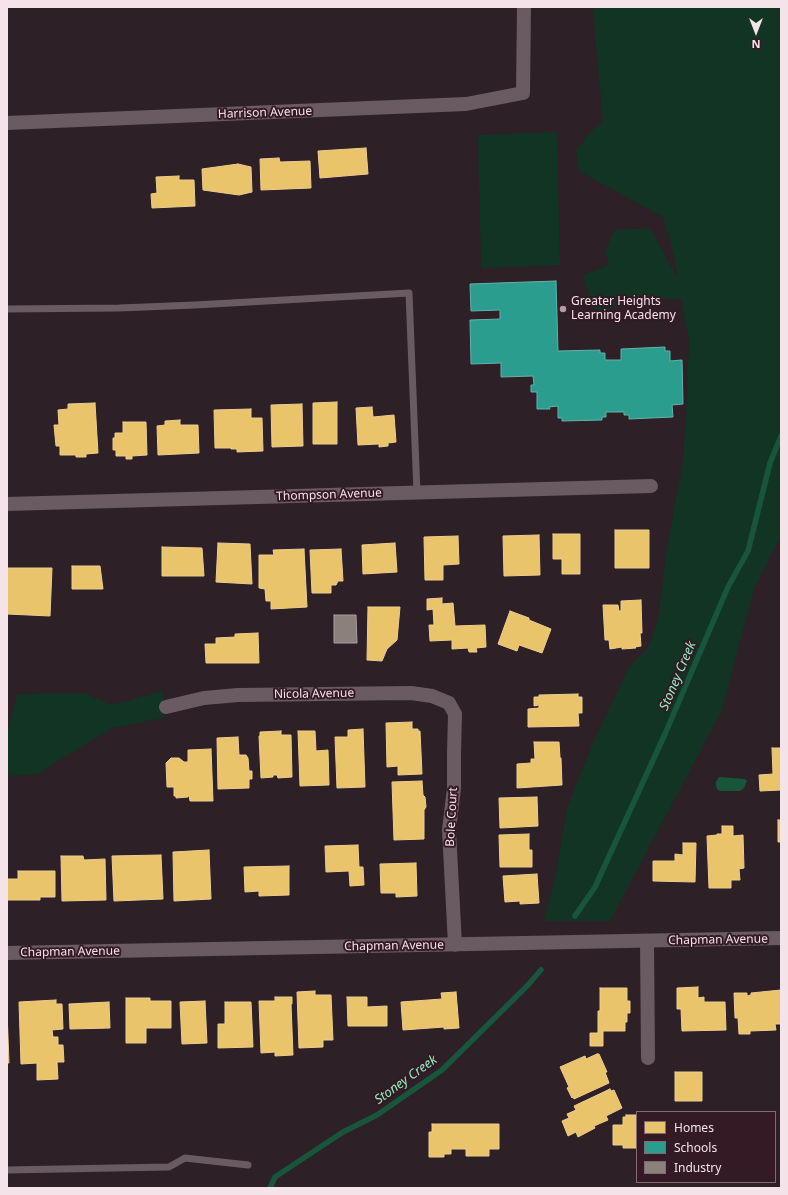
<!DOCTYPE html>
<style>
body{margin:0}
#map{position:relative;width:788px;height:1195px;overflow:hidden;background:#2d2026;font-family:"Noto Sans",sans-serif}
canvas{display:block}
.frame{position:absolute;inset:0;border:8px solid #f5e3ea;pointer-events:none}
.legend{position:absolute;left:636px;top:1111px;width:140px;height:72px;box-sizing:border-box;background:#331a25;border:1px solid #816a74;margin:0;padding:5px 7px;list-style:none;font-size:12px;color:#f5e3ea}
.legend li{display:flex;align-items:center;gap:8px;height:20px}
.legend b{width:20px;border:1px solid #816a74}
.north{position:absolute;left:736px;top:12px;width:40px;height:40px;-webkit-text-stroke:3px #331a25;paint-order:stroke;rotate:180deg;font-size:11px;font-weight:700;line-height:16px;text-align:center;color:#f5e3ea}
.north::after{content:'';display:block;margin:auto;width:14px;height:18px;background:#f5e3ea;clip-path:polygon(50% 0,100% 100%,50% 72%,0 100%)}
</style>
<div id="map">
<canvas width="788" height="1195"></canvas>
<div class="frame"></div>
<ul class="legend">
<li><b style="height:11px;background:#e9c46a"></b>Homes</li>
<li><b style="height:11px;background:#2a9d8f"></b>Schools</li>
<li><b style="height:11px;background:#8a817c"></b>Industry</li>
</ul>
<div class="north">N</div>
</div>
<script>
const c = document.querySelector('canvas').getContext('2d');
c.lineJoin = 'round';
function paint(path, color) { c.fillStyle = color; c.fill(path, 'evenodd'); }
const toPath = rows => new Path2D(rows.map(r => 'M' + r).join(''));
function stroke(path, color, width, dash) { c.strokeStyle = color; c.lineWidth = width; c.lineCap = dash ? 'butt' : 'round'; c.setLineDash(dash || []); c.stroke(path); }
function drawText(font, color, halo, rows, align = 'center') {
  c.font = font + ' "Noto Sans",sans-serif'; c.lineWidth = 4; c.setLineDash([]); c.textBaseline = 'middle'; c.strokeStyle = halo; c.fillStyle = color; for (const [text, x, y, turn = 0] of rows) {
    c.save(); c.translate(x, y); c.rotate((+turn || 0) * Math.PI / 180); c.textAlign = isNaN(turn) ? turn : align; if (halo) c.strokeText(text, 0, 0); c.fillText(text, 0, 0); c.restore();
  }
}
paint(toPath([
 [594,7,781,7,781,535,754,589,722,710,610,921,544,921,556,873,567,808,594,741,629,667,648,648,658,620,668,542,683,462,687,393,689,341,681,299,646,298,595,313,583,275,609,265,605,251,614,230,650,228,678,279,674,255,663,217,579,171,576,151,590,132,603,122,595,34],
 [557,132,560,265,481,268,478,135],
 [163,691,163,718,112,728,37,774,7,776,7,733,17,694,85,693,112,705]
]), '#113425');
paint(toPath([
 [719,777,745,779,747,781,744,788,740,791,721,791,718,790,716,786,716,782]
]), '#17563c');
const homes = toPath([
 [366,148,368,174,320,178,318,151,366,148],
 [279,158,280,162,310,161,311,188,261,190,260,159,279,158],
 [238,164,251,167,252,192,239,195,203,190,202,169,238,164],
 [179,176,179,180,194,180,195,206,152,208,151,194,157,193,156,177,179,176],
 [337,402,337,444,313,444,313,403,337,402],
 [95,403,98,453,86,454,86,457,76,457,76,455,60,455,60,446,56,446,54,425,59,425,58,410,68,409,68,404,95,403],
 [302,404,303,446,272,447,271,405,302,404],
 [372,407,373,417,394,415,396,442,388,443,388,446,379,447,379,444,358,445,356,408,372,407],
 [251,409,251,418,262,418,263,451,237,452,237,449,231,449,231,448,215,448,214,410,251,409],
 [180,420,180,425,198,425,199,453,158,455,157,426,165,425,165,421,180,420],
 [123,422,146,422,147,455,132,456,132,459,126,459,126,456,116,456,116,450,113,450,113,438,115,438,115,433,123,433,123,422],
 [615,530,649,530,649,568,615,568,615,530],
 [553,534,580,534,580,574,562,574,562,559,553,559,553,534],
 [539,535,540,575,504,576,503,536,539,535],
 [458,536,459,564,443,565,443,580,425,580,424,537,458,536],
 [218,543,250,544,252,584,216,582,218,543],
 [395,543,397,572,363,574,362,545,395,543],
 [162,547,202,548,204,576,162,576,162,547],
 [304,549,307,607,271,609,271,601,266,601,265,589,259,588,259,555,274,555,273,550,304,549],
 [341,549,343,581,338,581,336,585,331,585,331,593,312,593,310,550,341,549],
 [72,566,100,566,103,589,72,589,72,566],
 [7,568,52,568,50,616,7,614,7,568],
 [442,598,442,604,453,603,455,626,485,625,486,647,476,648,477,652,469,652,468,648,452,649,452,640,430,641,429,625,434,625,433,609,427,610,427,599,442,598],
 [641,600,642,633,640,633,641,646,635,647,636,648,622,649,622,647,610,649,609,640,605,640,603,605,618,605,619,611,621,611,621,601,641,600],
 [368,607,400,607,397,640,387,649,382,661,367,660,368,607],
 [510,611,529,618,529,620,551,629,542,653,519,645,517,651,498,644,510,611],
 [258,633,259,663,206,663,205,644,216,644,216,638,235,637,235,634,258,633],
 [578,694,578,697,582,697,582,713,578,713,579,726,528,727,528,709,539,708,539,705,534,706,534,697,539,697,539,695,578,694],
 [412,722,412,729,418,729,418,731,420,731,422,774,398,775,398,766,387,767,386,723,412,722],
 [363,729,365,787,337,788,335,737,348,737,348,730,363,729],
 [281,731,281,735,291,735,292,777,278,778,277,775,273,775,273,777,261,778,259,736,260,736,260,732,281,731],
 [298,731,315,731,316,751,328,750,329,785,300,786,298,731],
 [238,737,239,755,246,755,248,758,249,771,252,771,252,779,249,779,249,788,218,789,217,738,238,737],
 [534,742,559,742,560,758,561,758,562,785,517,788,517,764,531,763,531,759,535,759,534,742],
 [772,748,781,748,781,790,760,791,759,775,773,774,772,748],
 [211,749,213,801,190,801,189,796,187,796,188,797,176,798,176,796,174,796,174,787,167,787,166,763,171,758,179,758,184,762,188,762,188,750,211,749],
 [422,781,423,795,425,797,426,807,424,810,424,839,394,840,392,782,422,781],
 [537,797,538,826,500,828,499,798,537,797],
 [778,820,781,820,781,842,778,842,778,820],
 [722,826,733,826,733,836,743,835,744,868,739,869,740,880,731,880,731,888,709,888,707,836,717,835,717,834,722,834,722,826],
 [529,834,529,850,532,850,532,867,500,867,499,835,529,834],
 [683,843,696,843,695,882,653,881,653,861,675,861,675,854,683,855,683,843],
 [358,845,359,867,363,867,364,885,350,886,349,871,326,872,325,846,358,845],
 [209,850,211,899,174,901,173,852,209,850],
 [161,855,163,899,114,901,112,856,161,855],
 [61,856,83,856,84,860,105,859,106,900,62,901,61,856],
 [416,863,417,896,396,897,396,893,381,893,380,864,416,863],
 [289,866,289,895,259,896,259,891,245,892,244,867,289,866],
 [18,871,55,871,55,897,40,897,40,900,7,900,7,879,18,879,18,871],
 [537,874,539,903,520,904,520,901,505,902,503,876,537,874],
 [698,987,698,998,704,997,704,1002,725,1002,726,1030,682,1031,681,1009,677,1009,677,988,698,987],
 [600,988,627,988,627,1001,630,1001,630,1013,627,1013,627,1022,625,1022,625,1031,603,1031,603,1046,590,1046,590,1033,598,1033,598,1011,600,1011,600,988],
 [781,990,781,1024,775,1024,776,1030,750,1031,750,1034,739,1034,738,1018,735,1018,734,993,747,993,747,996,751,995,751,993,781,990],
 [315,991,315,995,331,995,333,1040,323,1040,323,1047,299,1048,297,992,315,991],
 [456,992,459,1028,444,1029,444,1027,403,1030,401,1002,442,999,441,993,456,992],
 [275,997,292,997,292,1004,291,1004,293,1055,275,1056,275,1052,261,1053,259,1001,275,1001,275,997],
 [347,997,367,997,367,1007,387,1006,387,1026,348,1026,347,997],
 [126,998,150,998,150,1001,171,1001,171,1028,146,1028,146,1043,126,1043,126,998],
 [56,1000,56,1004,62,1004,63,1029,52,1030,53,1037,58,1037,58,1045,63,1045,64,1062,57,1062,58,1079,37,1080,37,1063,21,1064,19,1002,56,1000],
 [205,1001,207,1043,182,1044,180,1002,205,1001],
 [109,1002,110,1028,70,1029,69,1004,109,1002],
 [225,1002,251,1002,253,1047,218,1048,218,1024,225,1024,225,1002],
 [7,1012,9,1063,7,1063,7,1012],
 [597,1054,599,1054,607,1072,605,1072,609,1083,574,1099,573,1097,572,1098,567,1088,569,1087,560,1067,585,1056,586,1059,597,1054],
 [675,1072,702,1072,702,1101,675,1101,675,1072],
 [610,1089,611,1091,614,1090,622,1108,606,1116,608,1120,594,1126,595,1128,578,1137,576,1132,568,1136,562,1121,569,1118,567,1114,576,1110,574,1106,610,1089],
 [626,1115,637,1115,637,1148,623,1148,623,1145,613,1145,613,1125,623,1125,623,1117,626,1117,626,1115],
 [432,1124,499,1124,499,1149,489,1149,489,1156,466,1156,466,1149,451,1149,451,1154,444,1154,444,1157,429,1157,429,1132,432,1132,432,1124]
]);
paint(homes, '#e9c46a');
stroke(homes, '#edcd90', 1);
const schools = toPath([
 [556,281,558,351,600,350,600,353,605,353,605,360,621,360,621,349,665,347,665,351,670,351,670,361,682,360,683,404,672,405,673,417,629,419,629,415,624,415,624,412,606,412,606,417,602,417,602,420,562,421,562,418,558,418,558,406,549,407,550,409,537,409,537,392,531,392,531,385,534,385,533,376,501,377,501,363,471,364,470,320,500,319,500,310,471,311,470,284,556,281]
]);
paint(schools, '#2a9d8f');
stroke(schools, '#67b2aa', 1);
const industry = toPath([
 [334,615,356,615,357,643,334,643,334,615]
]);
paint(industry, '#8a817c');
stroke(industry, '#aa9e9d', 1);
stroke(toPath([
 [575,916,595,887,665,734,728,587,748,551,770,463,781,436],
 [270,1188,275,1177,343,1132,377,1115,442,1070,527,986,541,970]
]), '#17563c', 5.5);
stroke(toPath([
 [7,309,119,308,195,305,409,293,417,493],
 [7,1170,169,1167,185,1158,248,1165]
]), '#695b61', 7);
stroke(toPath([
 [7,123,466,104,523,93,524,7],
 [7,504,651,486],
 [166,707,204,698,238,695,411,693,432,696,449,703,455,714,454,753,454,788,449,830,455,945],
 [647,941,648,1058],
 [7,953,781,938]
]), '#695b61', 14);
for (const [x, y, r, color] of [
 [563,309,4,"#af9fa5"]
]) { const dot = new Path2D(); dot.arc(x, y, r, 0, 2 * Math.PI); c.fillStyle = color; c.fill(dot); stroke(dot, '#331a25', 1.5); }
drawText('12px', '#f5e3ea', '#331a25', [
 ["Harrison Avenue",265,113,-2],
 ["Thompson Avenue",329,495,-2],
 ["Nicola Avenue",314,694,-1],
 ["Bole Court",452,817,-87],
 ["Chapman Avenue",718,940,-1],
 ["Chapman Avenue",394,946,-1],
 ["Chapman Avenue",70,952,-1]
]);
drawText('12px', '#f5e3ea', '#331a25', [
 ["Greater Heights",571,302],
 ["Learning Academy",571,316]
], 'left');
drawText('italic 13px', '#8fefbf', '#331a25', [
 ["Stoney Creek",678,676,-67],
 ["Stoney Creek",406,1080,-36]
]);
</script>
